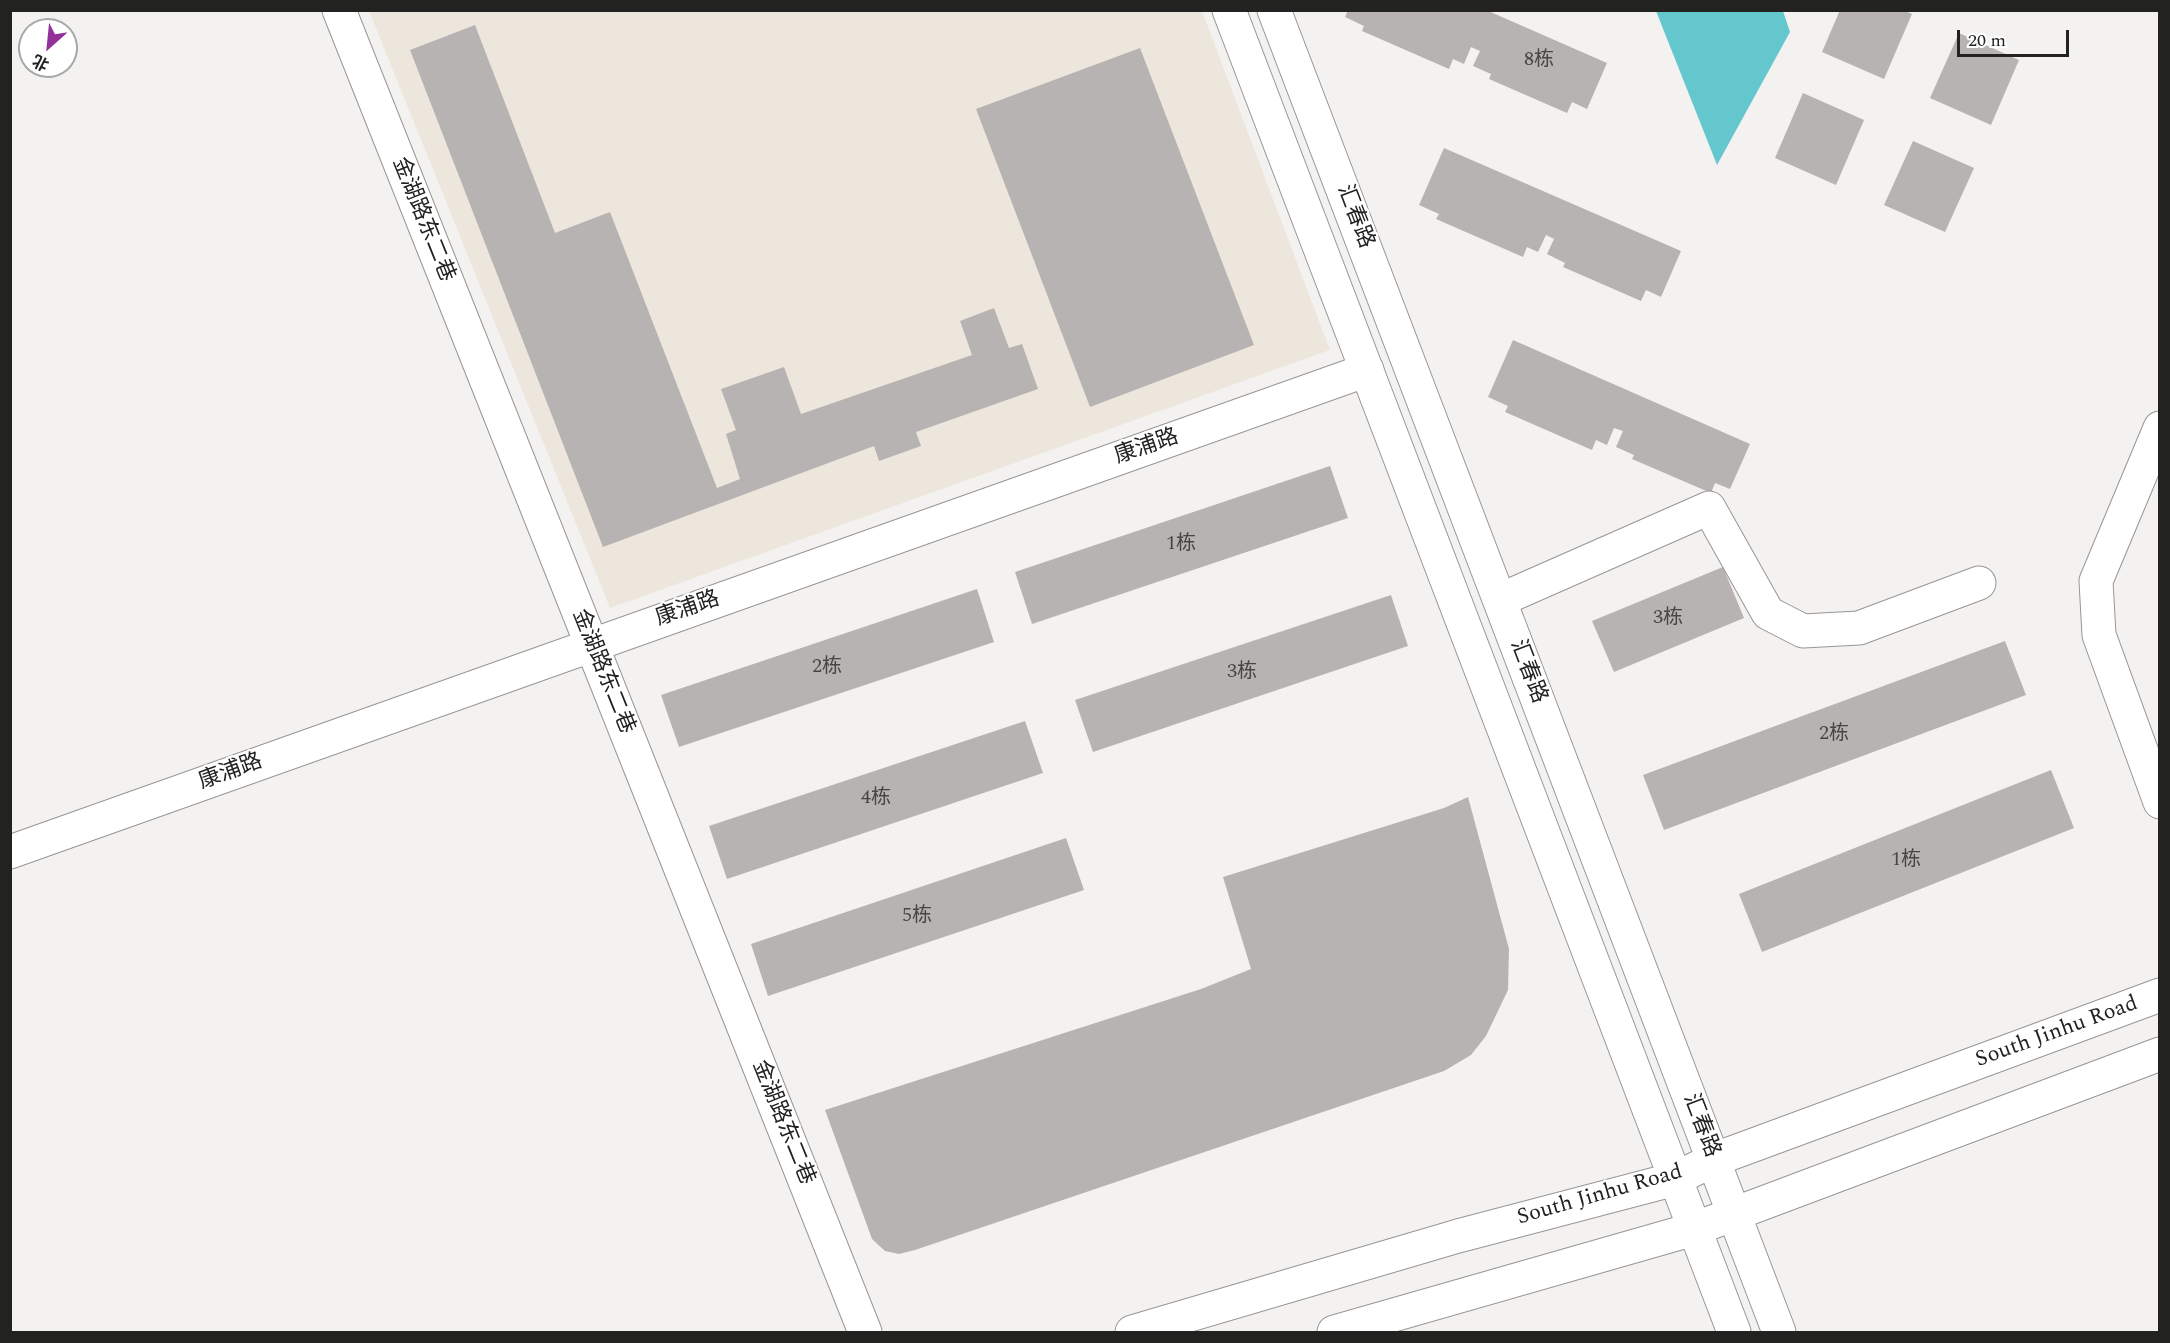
<!DOCTYPE html>
<meta charset="utf-8">
<style>
body{margin:0}
#map{position:relative;width:2170px;height:1343px;overflow:hidden;background:#f4f2f0;font-family:Spectral,"Noto Sans SC",serif}
canvas{display:block}
.frame{position:absolute;inset:0;border:12px solid #222221;pointer-events:none}
.north{position:absolute;left:18px;top:18px;width:60px;height:60px;box-sizing:border-box;background:#fff;border:2px solid #a7a7a6;border-radius:50%;rotate:207deg;font-size:16px;font-weight:700;line-height:24px;text-align:center;color:#222221}
.north::after{content:'';display:block;margin:auto;width:21px;height:27px;background:#943198;clip-path:polygon(50% 0,100% 100%,50% 72%,0 100%)}
.scale{position:absolute;left:1957px;top:30px;width:112px;height:27px;box-sizing:border-box;border:3px solid #222221;border-top:0;padding-left:8px;font-size:18px;line-height:21px;white-space:nowrap;color:#222221;-webkit-text-stroke:4px #fff;paint-order:stroke}
</style>
<div id="map">
<canvas width="2170" height="1343"></canvas>
<div class="frame"></div>
<div class="north">北</div>
<div class="scale">20 m</div>
</div>
<script>
const c = document.querySelector('canvas').getContext('2d');
c.lineJoin = 'round';
function paint(path, color) { c.fillStyle = color; c.fill(path, 'evenodd'); }
const toPath = rows => new Path2D(rows.map(r => 'M' + r).join(''));
function stroke(path, color, width, dash) { c.strokeStyle = color; c.lineWidth = width; c.lineCap = dash ? 'butt' : 'round'; c.setLineDash(dash || []); c.stroke(path); }
function drawText(font, color, halo, rows, align = 'center') {
  c.font = font + ' Spectral,"Noto Sans SC",serif'; c.lineWidth = 4.5; c.setLineDash([]); c.textBaseline = 'middle'; c.strokeStyle = halo; c.fillStyle = color; for (const [text, x, y, turn = 0] of rows) {
    c.save(); c.translate(x, y); c.rotate((+turn || 0) * Math.PI / 180); c.textAlign = isNaN(turn) ? turn : align; if (halo) c.strokeText(text, 0, 0); c.fillText(text, 0, 0); c.restore();
  }
}
paint(toPath([
 [369,11,1202,11,1330,350,610,608]
]), '#ede6dd');
paint(toPath([
 [1656,11,1783,11,1790,32,1717,165]
]), '#65c7ce');
paint(toPath([
 [1348,10,1486,10,1607,63,1587,109,1572,102,1567,113,1489,79,1491,74,1473,66,1480,51,1471,47,1464,64,1453,59,1449,69,1362,31,1364,26,1345,17],
 [1840,10,1903,10,1912,14,1884,79,1822,52],
 [475,25,555,233,610,212,717,488,740,479,726,434,736,430,721,389,784,367,801,414,972,355,960,321,994,308,1009,348,1022,344,1038,389,916,432,921,446,879,461,874,446,603,547,410,50],
 [1959,33,2019,60,1991,125,1930,98],
 [1140,48,1254,345,1090,407,976,109],
 [1803,93,1864,120,1836,185,1775,158],
 [1913,141,1974,168,1945,232,1884,205],
 [1444,148,1681,251,1661,297,1646,290,1641,301,1563,267,1565,263,1547,254,1554,239,1546,235,1538,252,1527,247,1523,257,1436,219,1439,214,1419,205],
 [1513,340,1750,444,1730,489,1715,483,1711,493,1632,459,1634,455,1616,447,1623,431,1614,428,1607,445,1596,440,1592,450,1505,412,1508,406,1488,397],
 [1330,466,1348,518,1032,624,1015,572],
 [1723,567,1744,618,1614,672,1592,621],
 [977,589,994,642,679,747,661,695],
 [1391,595,1408,646,1093,752,1075,700],
 [2005,641,2026,695,1664,830,1643,775],
 [1025,721,1043,773,727,879,709,826],
 [2051,770,2074,828,1762,952,1739,894],
 [1468,797,1509,949,1508,990,1486,1036,1471,1055,1444,1071,915,1250,899,1254,885,1251,872,1239,825,1110,1201,989,1251,969,1223,877,1444,808],
 [1066,838,1084,890,768,996,751,944]
]), '#b7b3b2');
const street = toPath([
 [339,10,865,1332],
 [2160,428,2096,581,2099,635,2160,802],
 [1500,600,1709,508,1768,613,1803,631,1859,628,1979,583],
 [10,852,1367,370]
]);
const secondary = toPath([
 [1229,10,1734,1332],
 [1274,10,1779,1332],
 [1132,1332,1458,1236,1675,1179,1713,1160,2160,995],
 [1334,1332,1694,1229,2160,1054]
]);
stroke(street, '#989694', 35);
stroke(secondary, '#989694', 35);
stroke(street, '#fff', 33);
stroke(secondary, '#fff', 33);
drawText('20px', '#474645', null, [
 ["8栋",1539,61],
 ["1栋",1181,545],
 ["3栋",1668,619],
 ["2栋",827,668],
 ["3栋",1242,673],
 ["2栋",1834,735],
 ["4栋",876,799],
 ["1栋",1906,861],
 ["5栋",917,917]
]);
drawText('22px', '#222221', '#fff', [
 ["汇春路",1354,217,69],
 ["金湖路东二巷",422,220,68],
 ["康浦路",1147,448,-19],
 ["康浦路",688,610,-19],
 ["金湖路东二巷",602,672,68],
 ["汇春路",1527,672,69],
 ["康浦路",231,773,-20],
 ["South Jinhu Road",2057,1033,-20],
 ["金湖路东二巷",782,1123,68],
 ["汇春路",1700,1126,69],
 ["South Jinhu Road",1600,1196,-16]
]);
</script>
